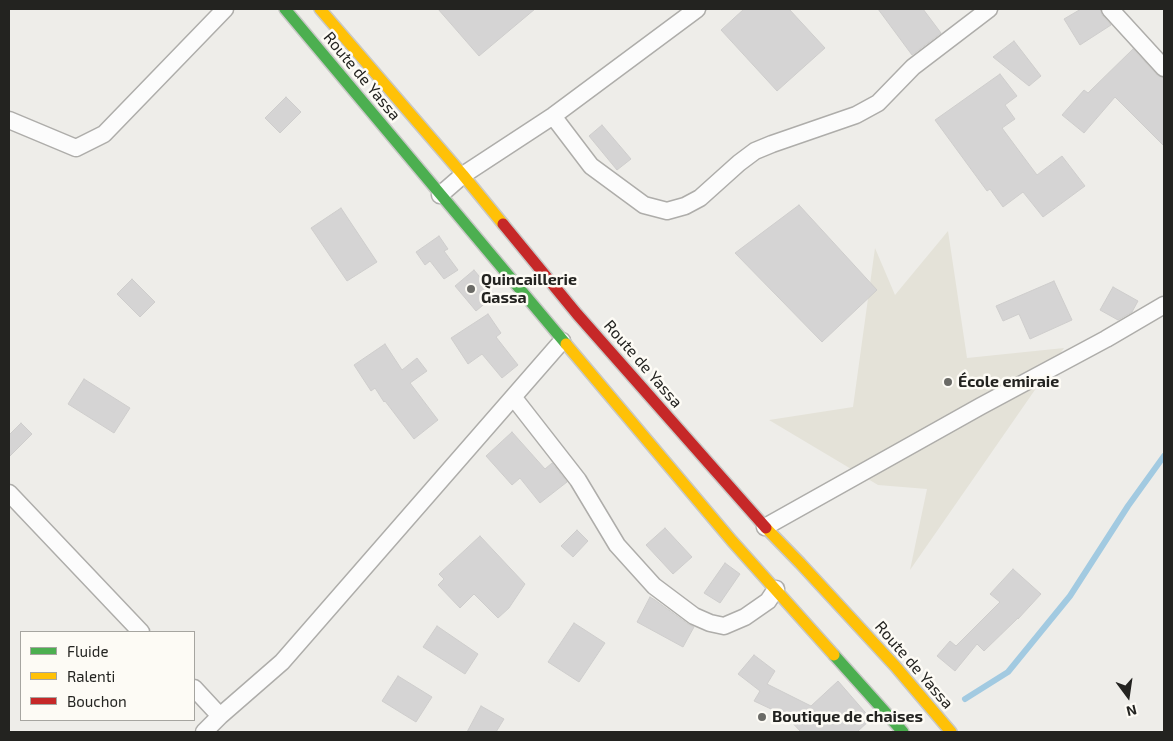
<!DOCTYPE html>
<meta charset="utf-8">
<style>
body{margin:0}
#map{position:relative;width:1173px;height:741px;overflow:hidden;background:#eeede9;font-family:"Exo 2",sans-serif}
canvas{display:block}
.frame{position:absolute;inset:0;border:10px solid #232320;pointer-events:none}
.legend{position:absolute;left:20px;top:631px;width:175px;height:90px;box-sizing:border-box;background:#fdfbf5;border:1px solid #a6a5a0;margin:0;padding:6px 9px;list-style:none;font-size:15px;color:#232320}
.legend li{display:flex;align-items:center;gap:10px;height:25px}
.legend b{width:25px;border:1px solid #a6a5a0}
.north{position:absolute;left:1103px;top:671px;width:50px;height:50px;-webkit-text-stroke:4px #fdfbf5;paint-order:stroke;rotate:166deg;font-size:14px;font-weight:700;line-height:20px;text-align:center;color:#232320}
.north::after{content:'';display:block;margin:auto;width:18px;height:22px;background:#232320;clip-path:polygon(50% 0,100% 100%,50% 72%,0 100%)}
</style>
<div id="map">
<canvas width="1173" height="741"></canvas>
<div class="frame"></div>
<ul class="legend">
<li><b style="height:6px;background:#4caf50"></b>Fluide</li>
<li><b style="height:6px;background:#ffc107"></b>Ralenti</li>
<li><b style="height:6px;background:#c62828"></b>Bouchon</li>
</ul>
<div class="north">N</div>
</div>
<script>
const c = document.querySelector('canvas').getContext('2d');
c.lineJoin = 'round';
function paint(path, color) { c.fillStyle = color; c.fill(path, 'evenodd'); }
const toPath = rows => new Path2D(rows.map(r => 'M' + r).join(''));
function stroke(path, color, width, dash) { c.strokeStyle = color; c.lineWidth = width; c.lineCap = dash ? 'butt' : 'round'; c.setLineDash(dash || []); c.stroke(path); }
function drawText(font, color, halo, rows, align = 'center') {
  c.font = font + ' "Exo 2",sans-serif'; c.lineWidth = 5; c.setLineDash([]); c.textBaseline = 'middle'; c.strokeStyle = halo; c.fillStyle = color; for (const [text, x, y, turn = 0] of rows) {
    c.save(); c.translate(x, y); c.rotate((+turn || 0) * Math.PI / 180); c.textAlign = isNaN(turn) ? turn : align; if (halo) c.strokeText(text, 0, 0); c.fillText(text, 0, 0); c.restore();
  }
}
paint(toPath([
 [948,231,967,358,1064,348,910,570,927,489,878,485,769,420,853,407,875,248,895,295]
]), '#e4e2d8');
stroke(toPath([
 [965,699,1008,672,1070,596,1128,506,1164,456]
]), '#a2cae1', 6);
const building = toPath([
 [438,9,535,9,479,56,438,9],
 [744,9,789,9,825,48,777,91,721,30,744,9],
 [878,9,923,9,941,33,912,55,878,9],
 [1081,9,1100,9,1102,15,1111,25,1080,45,1064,19,1081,9],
 [1014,41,1041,76,1029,86,993,57,1014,41],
 [1133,49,1157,75,1161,77,1164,78,1164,146,1115,97,1084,133,1062,115,1084,90,1088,93,1133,49],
 [1000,74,1017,96,1005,105,1015,119,1002,128,1037,175,1062,156,1085,186,1043,217,1023,192,1003,207,990,189,987,191,935,120,1000,74],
 [286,97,301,112,280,133,265,118,286,97],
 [602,125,631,159,617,170,589,136,602,125],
 [799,205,877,290,822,342,735,253,799,205],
 [341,208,377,262,347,281,311,228,341,208],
 [439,236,448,249,444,251,458,270,444,279,430,261,425,265,416,252,439,236],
 [474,270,495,295,476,311,455,286,474,270],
 [132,279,155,302,140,317,117,294,132,279],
 [1054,281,1072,320,1030,339,1019,314,1003,321,996,306,1054,281],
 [1113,287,1138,301,1132,312,1118,320,1100,310,1113,287],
 [488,314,501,333,496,337,518,365,502,378,482,354,468,364,451,338,488,314],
 [385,344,402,370,417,358,427,371,410,383,438,420,414,439,385,401,384,402,375,388,371,391,354,365,385,344],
 [84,379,130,408,114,433,68,404,84,379],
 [21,423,32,434,9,457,9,435,21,423],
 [512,432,545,469,552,463,567,482,540,503,520,478,512,485,486,456,512,432],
 [665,528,692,557,673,574,646,545,665,528],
 [577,530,588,541,573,557,561,546,577,530],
 [480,536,525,584,509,608,498,618,474,594,460,608,438,585,444,579,439,574,480,536],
 [725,563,740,574,720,603,704,593,725,563],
 [1013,569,1041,594,1018,619,1018,618,984,651,977,644,955,671,937,656,950,641,956,646,1000,602,990,594,1013,569],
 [650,597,655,600,688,624,694,627,683,647,637,622,650,597],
 [574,623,605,643,579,682,548,662,574,623],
 [437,626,478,654,465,674,423,647,437,626],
 [754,655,775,671,767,684,811,706,838,681,871,719,857,732,801,732,786,716,754,701,760,691,738,674,754,655],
 [398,676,432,697,416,722,382,701,398,676],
 [481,706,504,719,496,732,467,732,481,706]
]);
paint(building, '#d5d4d4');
stroke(building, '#cecdcc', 1);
const street = toPath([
 [1110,9,1164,68],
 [553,116,591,166,644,205,667,211,685,206,700,198,739,163,755,151,772,144,856,115,878,103,913,67,989,9],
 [9,120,76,148,104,134,225,9],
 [440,195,463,175,553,116,697,9],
 [514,398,578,480,617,545,654,586,694,616,710,623,724,626,745,617,768,601,776,589],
 [9,493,141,632],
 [765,527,981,406,1106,339,1164,305],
 [194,688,220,716],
 [204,732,220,716,282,662,562,341]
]);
const fast = toPath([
 [285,9,566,344],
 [834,655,903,732]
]);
const slow = toPath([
 [320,9,463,175,503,224],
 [566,344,732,541,834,655],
 [766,528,800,563,895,666,951,732]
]);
const jam = toPath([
 [503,224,577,314,766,528]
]);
stroke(street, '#aeadaa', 19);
stroke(fast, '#c8c8c6', 14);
stroke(slow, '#c8c8c6', 14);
stroke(jam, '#c8c8c6', 14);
stroke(street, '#fcfcfc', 16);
stroke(fast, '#4caf50', 11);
stroke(slow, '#ffc107', 11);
stroke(jam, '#c62828', 11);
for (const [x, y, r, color] of [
 [471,289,5,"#6a6a66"],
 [948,382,5,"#6a6a66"],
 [762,717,5,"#6a6a66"]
]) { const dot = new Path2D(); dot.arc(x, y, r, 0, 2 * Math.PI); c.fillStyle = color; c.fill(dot); stroke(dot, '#fdfbf5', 2); }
drawText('16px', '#232320', '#fdfbf5', [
 ["Route de Yassa",362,76,50],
 ["Route de Yassa",643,364,49],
 ["Route de Yassa",914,665,49]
]);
drawText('bold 16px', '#232320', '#fdfbf5', [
 ["Quincaillerie",481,280],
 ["Gassa",481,298],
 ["École emiraie",958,382],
 ["Boutique de chaises",772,717]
], 'left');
</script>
